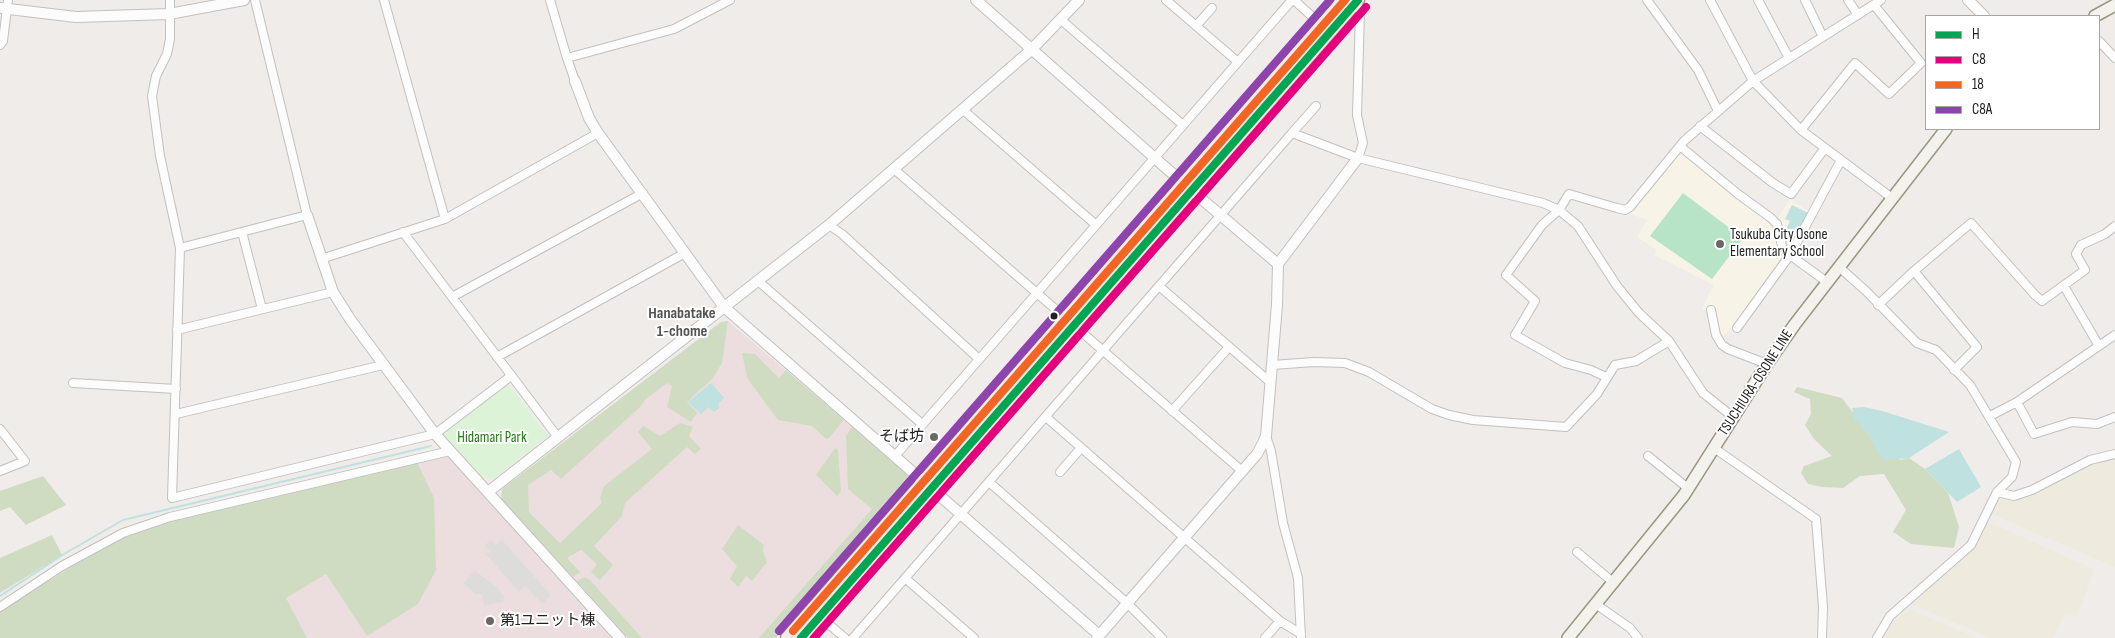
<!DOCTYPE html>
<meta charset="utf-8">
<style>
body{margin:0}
#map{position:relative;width:2115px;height:638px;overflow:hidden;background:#efecea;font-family:"Sofia Sans Condensed",sans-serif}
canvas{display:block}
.legend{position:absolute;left:1925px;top:15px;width:175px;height:115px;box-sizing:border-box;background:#fff;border:1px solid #a6a6a6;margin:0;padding:6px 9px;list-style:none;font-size:15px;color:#212121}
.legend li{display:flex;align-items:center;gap:10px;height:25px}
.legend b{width:25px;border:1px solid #a6a6a6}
</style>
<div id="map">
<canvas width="2115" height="638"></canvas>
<ul class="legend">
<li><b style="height:6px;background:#00a651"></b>H</li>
<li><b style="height:6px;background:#e5007d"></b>C8</li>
<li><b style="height:6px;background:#f26522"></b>18</li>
<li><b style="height:6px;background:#8e44ad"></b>C8A</li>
</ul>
</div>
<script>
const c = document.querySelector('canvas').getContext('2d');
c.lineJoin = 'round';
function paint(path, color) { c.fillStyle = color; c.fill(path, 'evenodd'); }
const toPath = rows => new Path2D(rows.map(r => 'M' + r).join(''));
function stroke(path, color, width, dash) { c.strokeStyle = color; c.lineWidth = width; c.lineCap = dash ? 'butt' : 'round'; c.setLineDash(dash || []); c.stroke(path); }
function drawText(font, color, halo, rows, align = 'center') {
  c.font = font + ' "Sofia Sans Condensed","Noto Sans JP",sans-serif'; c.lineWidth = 4; c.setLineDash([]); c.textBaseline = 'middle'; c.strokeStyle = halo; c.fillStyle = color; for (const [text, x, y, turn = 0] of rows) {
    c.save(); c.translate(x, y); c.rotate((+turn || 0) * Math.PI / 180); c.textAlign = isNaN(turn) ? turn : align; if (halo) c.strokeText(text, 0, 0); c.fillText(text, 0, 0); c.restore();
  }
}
paint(toPath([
 [728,321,907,474,908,485,776,638,628,638,501,499,502,489,721,322],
 [445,455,451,457,614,638,0,638,0,612,102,547]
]), '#ecdedf');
paint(toPath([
 [1681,151,1774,224,1790,199,1810,212,1786,257,1735,324,1723,337,1717,328,1714,310,1702,310,1705,301,1714,285,1654,255,1657,250,1637,237,1647,220,1628,213,1635,207]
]), '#f7f3e7');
paint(toPath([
 [491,540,496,545,502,540,551,595,542,604,525,586,519,592,486,554,490,552,485,545],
 [475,571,497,587,504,597,503,602,484,605,482,594,476,594,463,583]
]), '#dddcdb');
paint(toPath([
 [2115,459,2115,567,1991,514,2000,497,2027,498,2097,461],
 [1987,521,2095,570,2077,616,2065,613,2053,638,1991,638,1911,604,1974,549],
 [1908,609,1977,638,1884,638,1895,620]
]), '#eeebde');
paint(toPath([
 [728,321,722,363,713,378,687,402,697,413,691,422,667,407,672,386,667,383,646,399,639,408,561,479,551,470,528,485,529,512,560,543,602,503,600,498,604,486,652,449,638,432,643,426,660,436,680,423,693,427,689,436,701,449,695,454,687,447,625,503,622,516,594,546,613,565,600,580,591,572,597,564,581,550,567,558,580,572,573,577,501,499,502,489,721,322],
 [742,353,755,354,779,378,786,370,844,420,828,439,825,438,812,426,778,420,747,378],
 [1797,387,1842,398,1869,435,1900,460,1909,458,1925,469,1948,493,1959,527,1954,548,1911,544,1893,532,1906,510,1884,474,1860,476,1843,488,1822,487,1808,484,1801,473,1804,466,1832,456,1814,439,1805,425,1811,414,1810,399,1794,392],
 [852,427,907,474,908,485,776,638,759,638,872,509,848,489,846,436],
 [835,448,838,450,841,491,837,496,816,475],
 [417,462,434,498,436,570,418,604,367,636,326,574,286,598,307,638,0,638,0,612,102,547,150,526],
 [43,476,66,505,26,525,10,507,0,511,0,491],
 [738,525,764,545,763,551,767,562,752,581,746,576,738,587,730,579,737,566,722,549],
 [52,535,62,555,0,593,0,558],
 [585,577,590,580,642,638,628,638,577,581]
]), '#d0dcc1');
paint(toPath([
 [506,385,510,386,548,436,493,479,483,478,444,435,445,431]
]), '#ddf3d8');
paint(toPath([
 [1683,193,1743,238,1712,279,1650,236]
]), '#b7e3c7');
paint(toPath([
 [1792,205,1808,213,1796,236,1785,231,1790,221,1785,219],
 [711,383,724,398,718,404,720,407,714,412,708,407,701,414,688,402],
 [1864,407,1882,411,1949,432,1909,458,1884,460,1878,453,1869,435,1854,418,1852,408],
 [1959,449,1981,487,1957,502,1925,469]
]), '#bfe1e0');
stroke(toPath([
 [0,596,64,554,123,520,431,446]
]), '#bfe1e0', 2);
const minor = toPath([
 [170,0,170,39,167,54,156,76,152,96,160,156,180,248,172,498,435,434,511,376],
 [384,0,445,219],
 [550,0,567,58],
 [1166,0,1238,62],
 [1294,0,1316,20],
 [1647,0,1698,70,1718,111],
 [1710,0,1753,81,1801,130,1892,198],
 [1758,0,1789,58],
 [1805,0,1823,37],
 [1848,0,1858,15],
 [1356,2,1360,12,1357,115,1363,143,1358,158],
 [1060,19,1183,125],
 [1196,26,1212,8],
 [2099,41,2115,58],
 [0,45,3,41,8,0],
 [575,81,567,58,674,29,730,0],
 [962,109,1095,224],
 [1700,126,1773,183,1791,194,1825,148],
 [1801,130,1855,63,1889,94,1921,63,1874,5],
 [1292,133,1316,106],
 [1680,146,1738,194,1771,218,1777,224,1783,250,1827,282],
 [894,169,1061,314],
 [829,225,842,234,979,359],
 [242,232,262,309],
 [403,232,557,436],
 [180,248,307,215,255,0],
 [321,259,445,219,598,133],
 [1839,267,1866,291,1917,343,1936,350,1970,385,2016,462,2012,477,1997,492,1971,545,1890,616,1877,638],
 [1914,271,1977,347,1954,370],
 [757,280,922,424],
 [1159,286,1270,382],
 [2064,286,2099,346],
 [452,297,643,193],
 [1878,305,1914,271,1971,223,2035,295,2042,301,2085,270,2076,254,2081,245,2105,234,2115,226],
 [1711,310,1716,335,1722,345,1728,349,1767,364],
 [1737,328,1790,255,1841,160],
 [1078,329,1242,471],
 [177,330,333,292],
 [497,357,685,253],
 [1272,365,1314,362,1345,363,1369,372,1432,409,1449,415,1473,420,1566,427,1597,394,1615,365,1636,361,1669,341],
 [1606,377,1591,370,1565,363,1515,335,1535,301,1506,275,1542,225,1559,210,1569,194,1617,208,1625,210,1630,207,1684,141,1753,81,1881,0],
 [73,383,176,389],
 [2017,402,2034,434,2072,422,2097,424,2115,417],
 [1172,411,1229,347],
 [176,414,383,365],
 [1990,416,2017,402,2115,335],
 [1046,417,1280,621,1301,634],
 [0,429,25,461,0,471],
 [1266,436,1271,451,1283,523,1298,578,1301,638],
 [1714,448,1816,519,1823,607,1822,638],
 [895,456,1292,0],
 [1648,456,1689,489],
 [1060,472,1081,448],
 [989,482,1127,603,1162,638],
 [1997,492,2014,496,2032,490,2090,460,2115,454],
 [1577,552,1614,583],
 [905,578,974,638],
 [1597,605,1630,628,1638,638],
 [0,607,62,566,123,533,170,517,450,451],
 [825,621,845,638],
 [853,638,1292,133,1358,158,1543,203,1559,210,1578,226,1617,286,1639,313,1669,341,1703,393,1733,417],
 [1265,638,1280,621]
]);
const tertiary = toPath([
 [976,0,1191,190,1278,264],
 [1968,0,1984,16],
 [0,8,76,17,169,14,244,0],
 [575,81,589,118,598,133,724,307,1099,635],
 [307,215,333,292,350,319,435,434,620,638],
 [488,492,829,225,1031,50,1079,0],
 [1097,638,1257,454,1263,443,1266,436,1277,305,1278,264,1358,158]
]);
const secondary = toPath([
 [2095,16,2115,5],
 [1568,638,1684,495,1767,364,1795,324,1946,129]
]);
const primary = toPath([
 [787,638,1343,0],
 [801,638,1358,0]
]);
stroke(minor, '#c2c1c0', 10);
stroke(tertiary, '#c2c1c0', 12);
stroke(secondary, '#999682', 14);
stroke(primary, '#a59587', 15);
stroke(minor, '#fdfcfc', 8);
stroke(tertiary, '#fdfcfc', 10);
stroke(secondary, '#f4f2ed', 11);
stroke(primary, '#f1eae7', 12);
stroke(toPath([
 [801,638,1358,0]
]), '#00a651', 8);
stroke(toPath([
 [814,638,1366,7]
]), '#e5007d', 8);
stroke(toPath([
 [793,631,1345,0]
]), '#f26522', 8);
stroke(toPath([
 [779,631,1330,0]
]), '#8e44ad', 8);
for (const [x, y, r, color] of [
 [1720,244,5,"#696867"],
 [1054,316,4.5,"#212121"],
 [934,437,5,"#696867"],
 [490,621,5,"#696867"]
]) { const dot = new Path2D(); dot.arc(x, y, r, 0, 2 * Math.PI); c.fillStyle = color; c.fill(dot); stroke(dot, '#fff', 2); }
drawText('15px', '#212121', '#fff', [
 ["Tsukuba City Osone",1730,235],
 ["Elementary School",1730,252],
 ["そば坊",924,437,"right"],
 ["第1ユニット棟",500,621]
], 'left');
drawText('15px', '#212121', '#fff', [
 ["TSUCHIURA-OSONE LINE",1756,383,-57]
]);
drawText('15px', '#1f7d11', '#fff', [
 ["Hidamari Park",492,438]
]);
drawText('bold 16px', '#545454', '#fff', [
 ["Hanabatake",682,314],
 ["1-chome",682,332]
]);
</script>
